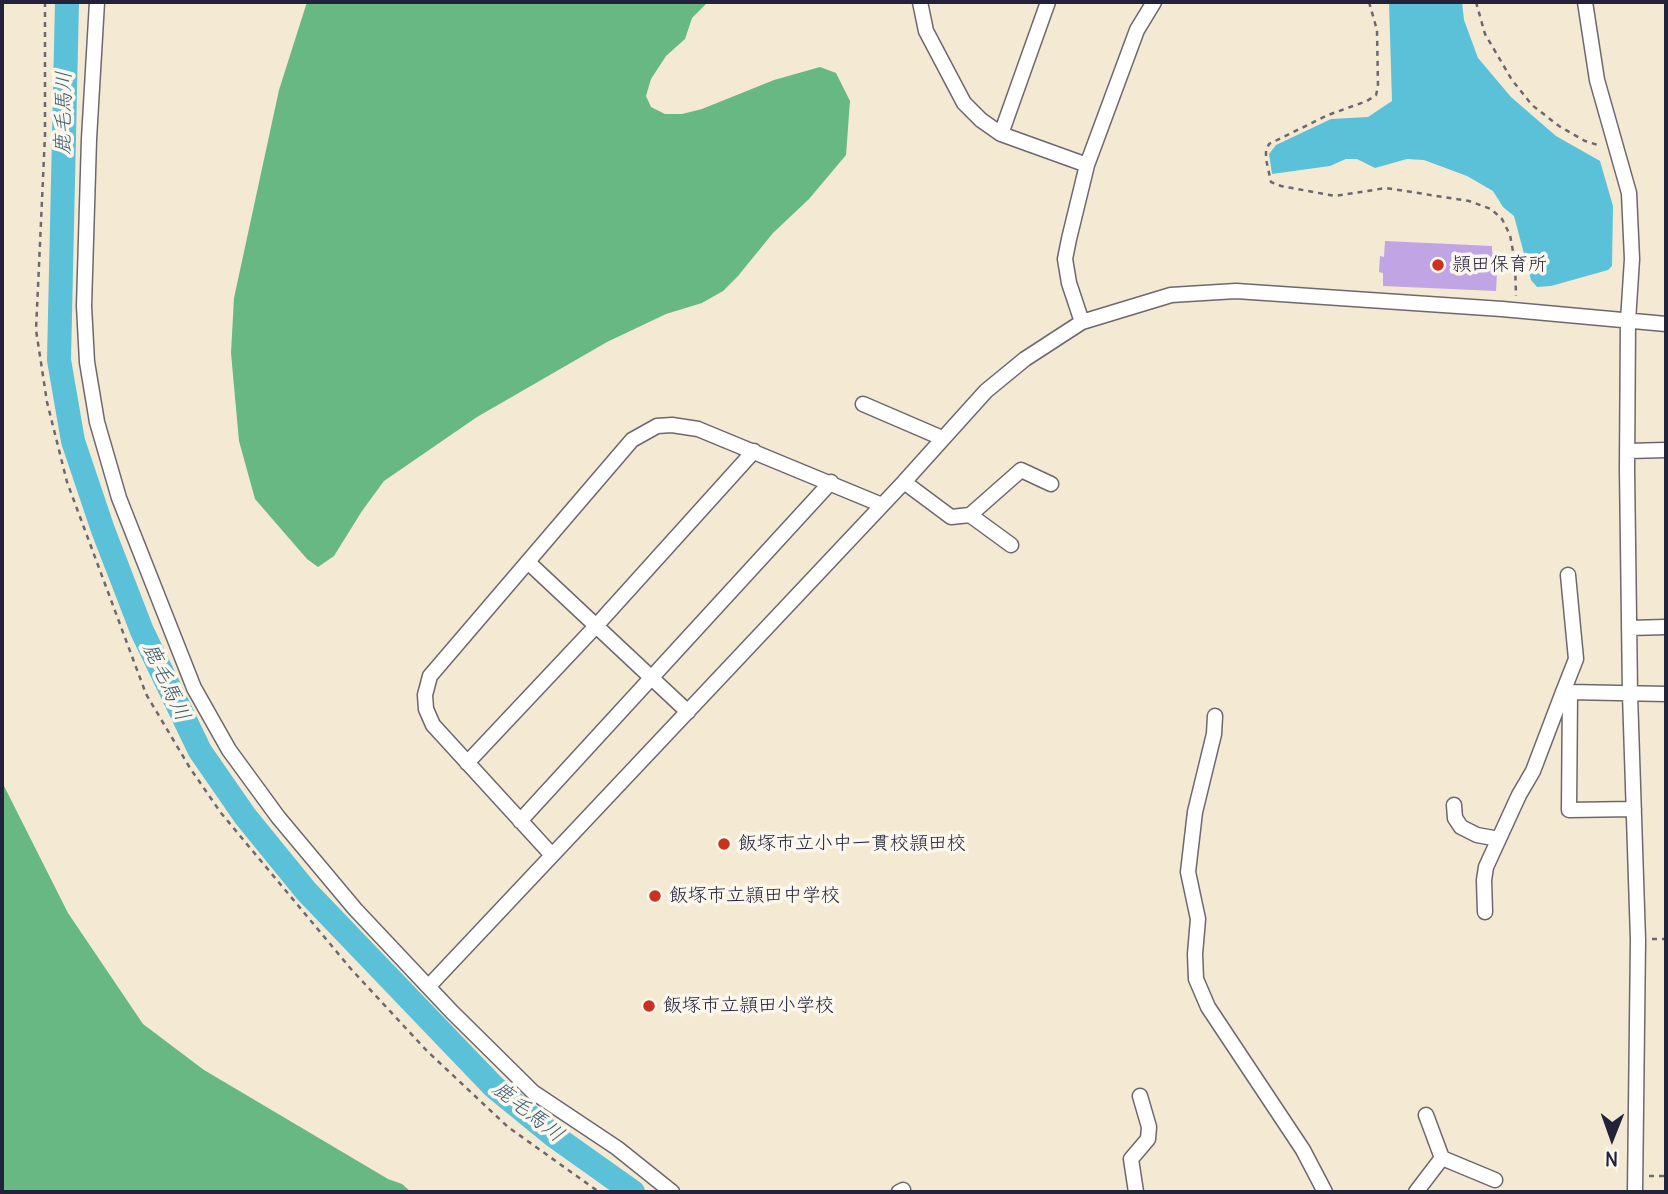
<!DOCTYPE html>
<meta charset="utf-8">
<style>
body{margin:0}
#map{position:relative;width:1668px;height:1194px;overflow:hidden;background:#f4e9d2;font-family:Delius,sans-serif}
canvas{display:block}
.frame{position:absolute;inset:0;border:4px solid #22223b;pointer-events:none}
.north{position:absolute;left:1577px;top:1103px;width:70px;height:70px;-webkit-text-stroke:5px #fbf7ec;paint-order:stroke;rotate:181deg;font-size:19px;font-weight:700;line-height:28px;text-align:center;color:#22223b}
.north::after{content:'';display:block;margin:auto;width:24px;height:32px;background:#22223b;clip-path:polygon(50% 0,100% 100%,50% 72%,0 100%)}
</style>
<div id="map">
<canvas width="1668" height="1194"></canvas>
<div class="frame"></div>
<div class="north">N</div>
</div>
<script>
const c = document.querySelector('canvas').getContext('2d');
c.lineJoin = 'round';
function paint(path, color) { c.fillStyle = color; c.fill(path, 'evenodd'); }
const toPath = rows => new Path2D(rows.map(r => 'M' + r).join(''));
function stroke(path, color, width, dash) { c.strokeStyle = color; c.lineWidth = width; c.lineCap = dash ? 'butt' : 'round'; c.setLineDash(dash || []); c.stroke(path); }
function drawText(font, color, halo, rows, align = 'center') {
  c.font = font + ' Delius,"Klee One",sans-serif'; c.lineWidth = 7; c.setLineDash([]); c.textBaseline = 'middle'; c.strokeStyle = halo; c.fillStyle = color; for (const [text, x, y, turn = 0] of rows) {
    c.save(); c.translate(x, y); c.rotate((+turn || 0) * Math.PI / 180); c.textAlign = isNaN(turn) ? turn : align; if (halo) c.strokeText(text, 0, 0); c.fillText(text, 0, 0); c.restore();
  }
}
paint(toPath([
 [307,2,708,2,692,18,685,39,666,56,651,79,646,96,651,107,665,114,682,114,702,109,774,80,820,67,836,73,850,101,846,155,809,199,773,233,738,276,723,291,702,303,666,314,607,342,477,417,384,481,362,511,334,556,318,567,307,559,255,499,239,441,231,353,234,298,279,90],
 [2,782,68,913,143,1024,204,1070,388,1179,402,1184,411,1192,2,1192]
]), '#68b883');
paint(toPath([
 [1389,2,1462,2,1464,20,1478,58,1511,97,1556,136,1600,161,1613,206,1612,266,1608,270,1551,286,1537,287,1531,280,1514,216,1503,207,1493,191,1467,176,1424,160,1407,159,1375,168,1357,159,1346,159,1330,166,1272,174,1269,154,1276,145,1331,119,1368,117,1392,101]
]), '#5ac1d8');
stroke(toPath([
 [67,2,59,360,73,441,103,530,142,631,200,751,245,816,306,891,494,1087,554,1136,633,1192]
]), '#5ac1d8', 24);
paint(toPath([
 [1385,241,1492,246,1492,252,1498,253,1496,291,1383,286,1383,273,1379,272,1380,256,1384,257]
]), '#c0a4e4');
const minor = toPath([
 [97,2,89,139,84,306,87,362,97,422,119,498,194,688,229,750,278,817,355,909,452,1012,533,1092,617,1148,672,1192],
 [920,2,926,31,964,103,981,120,1001,134,1087,165],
 [1585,2,1597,80,1629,193,1632,259,1628,321,1627,469,1630,694,1638,940,1635,1192],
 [1001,134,1048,2],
 [1082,322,1069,283,1065,259,1069,239,1087,165,1137,30,1154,2],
 [863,404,942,438],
 [1627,451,1666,450],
 [904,482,951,517,970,515,1021,470,1051,484],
 [970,515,1011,545],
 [529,563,688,712],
 [1629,628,1666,627],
 [1563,692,1576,659,1568,575],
 [1215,716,1214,734,1195,812,1188,872,1198,919,1195,954,1196,979,1208,1007,1303,1150,1325,1192],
 [467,763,596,626,754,451],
 [1454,805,1455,818,1461,827,1477,835,1499,839],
 [1634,809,1569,810,1570,692,1666,694],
 [520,821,831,482],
 [551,854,433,725,426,709,425,695,430,676,632,440,657,426,672,425,698,429,882,505],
 [1485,912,1484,880,1486,867,1519,795,1533,771,1563,692,1570,692],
 [429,986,904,482,986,391,1025,359,1082,322,1171,295,1236,291,1502,309,1666,324],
 [1426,1115,1442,1158],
 [899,1192,903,1190],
 [1136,1192,1131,1159,1148,1139,1149,1127,1140,1096],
 [1416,1192,1442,1158,1495,1180]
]);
stroke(minor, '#6c6870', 17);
stroke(toPath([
 [45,2,45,135,36,330,47,402,67,482,146,694,190,768,221,813,351,969,427,1051,508,1127,599,1192],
 [1369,2,1377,30,1378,87,1376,95,1367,101,1328,115,1269,144,1266,151,1266,159,1271,182,1281,186,1335,196,1386,188,1469,201,1491,209,1502,219,1510,235,1515,262,1516,296],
 [1476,2,1485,34,1512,80,1532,105,1559,126,1585,141,1601,146],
 [1652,939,1666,939],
 [1649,1176,1666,1176]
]), '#6c6870', 2.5, [5, 5]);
stroke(minor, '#fff', 14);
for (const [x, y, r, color] of [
 [1438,265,7,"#c8321e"],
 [724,844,7,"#c8321e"],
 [655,896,7,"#c8321e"],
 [649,1006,7,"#c8321e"]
]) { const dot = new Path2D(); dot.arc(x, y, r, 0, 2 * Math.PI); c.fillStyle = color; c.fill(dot); stroke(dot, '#fbf7ec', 2.5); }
drawText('19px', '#22223b', '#fbf7ec', [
 ["頴田保育所",1452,265],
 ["飯塚市立小中一貫校頴田校",738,844],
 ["飯塚市立頴田中学校",669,896],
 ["飯塚市立頴田小学校",663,1006]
], 'left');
drawText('italic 21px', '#365a72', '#fbf7ec', [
 ["鹿毛馬川",64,113,-89],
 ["鹿毛馬川",166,682,65],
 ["鹿毛馬川",528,1112,38]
]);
</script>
